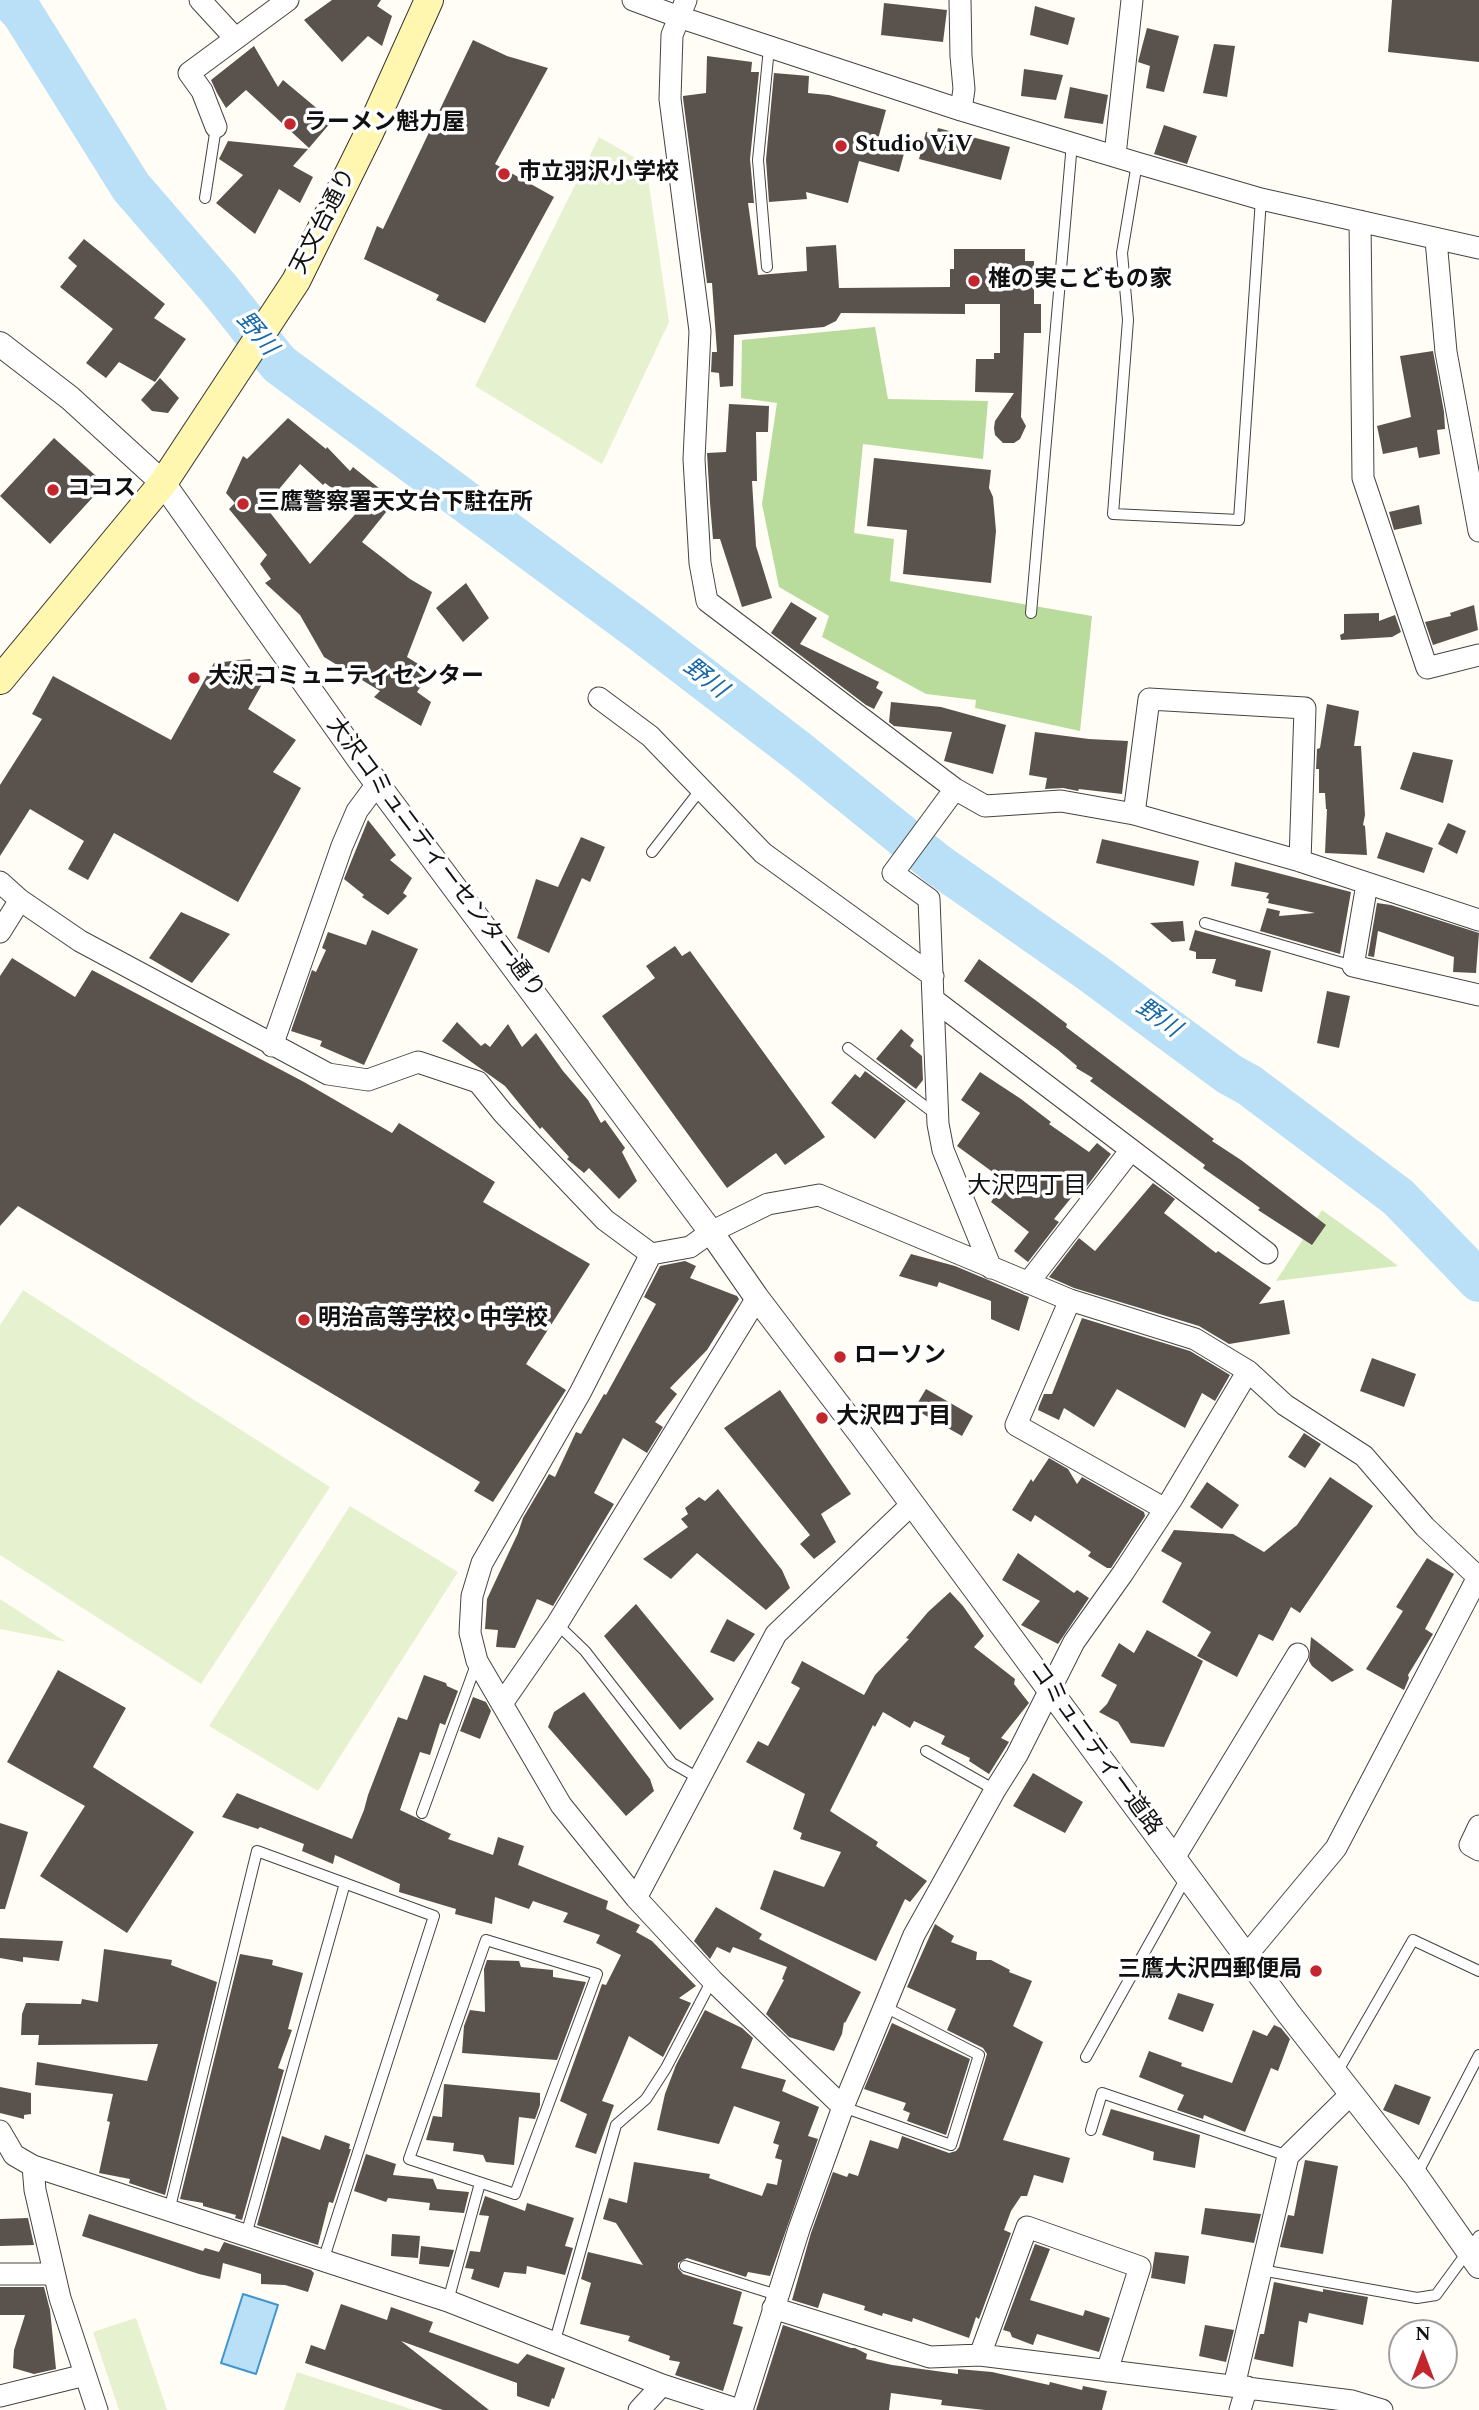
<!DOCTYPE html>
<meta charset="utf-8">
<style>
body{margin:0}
#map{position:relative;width:1479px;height:2410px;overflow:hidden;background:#fffdf5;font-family:Spectral,serif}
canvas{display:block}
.north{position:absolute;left:1388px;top:2319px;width:70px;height:70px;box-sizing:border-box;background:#fff;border:2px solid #a0a0a0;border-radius:50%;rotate:0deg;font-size:19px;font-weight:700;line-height:28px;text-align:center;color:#111}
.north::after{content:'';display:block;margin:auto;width:24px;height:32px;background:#c4262e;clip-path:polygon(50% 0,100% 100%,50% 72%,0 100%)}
</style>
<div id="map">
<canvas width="1479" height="2410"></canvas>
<div class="north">N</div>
</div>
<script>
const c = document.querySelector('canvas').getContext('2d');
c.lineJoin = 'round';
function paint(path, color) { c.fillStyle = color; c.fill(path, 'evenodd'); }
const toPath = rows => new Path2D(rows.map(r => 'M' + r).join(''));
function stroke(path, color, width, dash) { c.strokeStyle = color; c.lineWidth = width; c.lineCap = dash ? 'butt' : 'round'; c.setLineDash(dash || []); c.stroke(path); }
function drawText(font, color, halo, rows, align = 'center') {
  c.font = font + ' Spectral,"Noto Sans JP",serif'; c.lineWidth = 7; c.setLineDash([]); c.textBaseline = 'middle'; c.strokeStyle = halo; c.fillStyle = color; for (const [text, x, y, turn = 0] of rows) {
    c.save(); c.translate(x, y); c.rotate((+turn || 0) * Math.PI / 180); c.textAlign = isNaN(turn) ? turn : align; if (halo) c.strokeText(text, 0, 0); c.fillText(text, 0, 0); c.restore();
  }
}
paint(toPath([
 [1322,1210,1361,1238,1398,1266,1276,1281]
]), '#d5ebbd');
paint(toPath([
 [875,327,888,399,988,401,983,459,863,444,854,533,894,539,890,581,1092,616,1080,731,975,708,976,700,926,694,822,637,829,616,779,587,762,504,777,403,741,398,742,340]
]), '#b9dc9c');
paint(toPath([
 [599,137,646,164,669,322,602,464,475,386],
 [23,1290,330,1487,201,1684,0,1555,0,1325],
 [350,1506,458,1572,318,1791,209,1726],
 [0,1599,66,1642,0,1629],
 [136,2318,167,2410,119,2410,93,2332],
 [297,2372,414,2410,284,2410]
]), '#e6f2cf');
const water = toPath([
 [243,2294,278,2305,256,2374,221,2363,243,2294]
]);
paint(water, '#b9e0f7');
stroke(water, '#3f96cf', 2);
stroke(toPath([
 [11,0,23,14,131,187,221,291,279,364,641,631,799,752,937,864,1091,972,1229,1074,1249,1085,1398,1197,1479,1281]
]), '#b9e0f7', 42);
paint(toPath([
 [332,0,381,0,377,6,392,16,382,46,368,36,342,62,304,20],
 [1392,0,1479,0,1479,62,1388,52],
 [884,3,947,10,943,42,881,35],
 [1035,6,1075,18,1068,45,1030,35],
 [1147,28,1179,36,1164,92,1146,88,1150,66,1138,62],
 [473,40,507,56,548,68,495,164,554,197,485,323,436,300,439,295,364,259,377,226,383,229],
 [1214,44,1235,46,1227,97,1203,93],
 [254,46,278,87,283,80,332,121,309,148,246,90,226,108,217,93,211,80],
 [707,56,752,62,751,72,759,72,750,159,754,203,748,203,758,275,807,271,806,247,836,245,839,288,950,287,950,269,954,269,954,249,1025,249,1025,261,1034,261,1034,304,1041,304,1041,333,1024,333,1021,417,1026,426,1020,439,1014,443,1003,443,995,435,994,428,995,421,1014,393,975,392,976,359,994,359,994,353,1000,353,1000,304,965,304,965,314,841,313,836,321,824,327,734,335,733,386,720,387,719,373,711,372,712,352,717,352,712,283,707,283,683,98,683,96,706,93],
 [1024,69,1063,75,1056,100,1021,96],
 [774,73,809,76,808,93,829,95,886,110,878,139,906,146,899,172,859,161,848,203,806,192,807,199,769,202,766,160],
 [1070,87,1108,95,1103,124,1064,118],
 [1164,125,1197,136,1187,164,1154,154],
 [938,128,1010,147,1001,180,919,159,926,132,936,135],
 [228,141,308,149,293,166,313,177,300,203,279,189,255,234,216,203,243,175,219,159],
 [84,239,165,304,154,318,186,339,155,382,119,362,106,378,86,363,113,329,60,287,77,266,68,258],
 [1433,351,1444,412,1445,429,1437,430,1440,454,1419,458,1417,447,1383,454,1377,426,1411,417,1400,356],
 [160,378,179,398,168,413,152,411,141,400],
 [729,404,769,406,768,432,756,432,757,481,752,481,756,546,772,598,742,607,720,539,713,539,710,503,707,453,726,452],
 [288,418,326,449,327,447,350,471,353,467,395,501,362,542,410,579,432,592,407,657,431,672,417,692,431,702,421,726,374,697,380,691,324,657,300,615,265,583,271,579,260,564,267,555,229,509,235,503,226,493,243,456,247,459],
 [300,464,323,485,325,483,360,509,310,564,265,506],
 [54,438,105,484,50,544,0,496],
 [874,458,991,470,989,488,993,497,996,531,991,583,903,574,907,530,867,526],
 [1419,505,1422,524,1394,530,1389,512],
 [466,583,489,618,463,642,436,608],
 [791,602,817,618,800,644,879,682,876,688,883,692,874,709,866,705,771,633],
 [1474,605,1478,630,1433,645,1425,622,1451,616,1450,613],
 [1379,613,1379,621,1395,615,1401,632,1392,637,1341,640,1340,635,1344,633,1344,614],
 [250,659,265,679,248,709,296,740,273,772,301,788,238,902,114,833,88,880,68,869,84,841,30,809,0,856,0,785,42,719,32,714,53,676,171,740,214,663],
 [891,702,941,707,1006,725,993,774,944,761,952,732,894,726,889,722],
 [1327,704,1359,711,1354,746,1361,746,1365,815,1363,825,1365,826,1367,855,1325,853,1327,809,1326,809,1325,793,1319,793,1319,769,1316,769,1317,749,1320,748],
 [1035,732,1089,739,1128,741,1122,794,1079,789,1078,791,1063,788,1045,789,1047,778,1029,775],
 [1413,752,1453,760,1443,803,1400,789],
 [368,820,396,855,390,860,412,878,403,893,407,896,388,915,362,897,364,895,344,879],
 [1448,823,1466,831,1457,854,1438,844],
 [1386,832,1433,848,1424,873,1377,858],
 [581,837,605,847,590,882,582,878,549,953,517,938,536,879,558,887],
 [1102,839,1199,861,1194,886,1096,863],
 [1235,862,1351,892,1340,954,1260,931,1267,908,1280,911,1279,916,1315,913,1268,903,1269,899,1266,898,1269,893,1231,886],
 [1377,903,1391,905,1479,933,1476,973,1453,972,1454,957,1378,931,1374,957,1368,956],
 [181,912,230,934,192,983,149,958],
 [1183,921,1185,941,1172,942,1150,923],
 [372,930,418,949,364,1065,320,1046,322,1041,291,1031,312,970,316,972,326,950,322,948,328,932,366,945],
 [1195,930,1271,951,1262,992,1235,986,1236,980,1212,973,1216,959,1196,959,1196,952,1189,950],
 [675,946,682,956,690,951,825,1137,785,1165,776,1153,727,1188,602,1016,655,978,646,966],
 [12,958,75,997,92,970,304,1082,392,1133,399,1123,495,1182,483,1202,590,1264,526,1364,566,1390,493,1502,474,1491,480,1482,18,1206,0,1226,0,976],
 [979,959,1038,1002,1067,1024,1066,1027,1214,1139,1212,1141,1241,1160,1326,1225,1312,1245,1258,1210,1260,1208,1203,1168,1205,1165,1090,1081,1093,1078,1076,1068,1077,1066,1058,1050,964,981],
 [1327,991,1350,996,1339,1048,1317,1043],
 [457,1022,481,1046,485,1043,490,1047,508,1024,522,1047,536,1033,563,1071,588,1100,601,1123,605,1120,625,1148,622,1152,637,1181,619,1199,589,1168,584,1173,567,1159,569,1157,542,1127,540,1129,505,1086,442,1041],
 [901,1029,914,1040,910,1046,922,1056,923,1080,916,1089,876,1059],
 [865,1071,906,1101,875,1139,831,1103,855,1074,860,1078],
 [980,1072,1021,1099,1051,1122,1049,1124,1089,1152,1097,1143,1111,1154,1084,1190,1080,1187,1054,1219,1059,1222,1028,1262,1014,1251,1029,1232,991,1202,1005,1181,957,1146,980,1113,961,1100],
 [1153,1183,1175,1199,1164,1213,1216,1253,1218,1251,1271,1288,1259,1304,1284,1300,1290,1334,1229,1344,1199,1326,1074,1288,1049,1277,1079,1238,1095,1251],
 [911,1254,955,1266,1029,1297,1019,1331,991,1319,991,1301,939,1282,937,1287,899,1276],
 [685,1261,696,1266,690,1278,737,1296,739,1299,707,1350,670,1388,677,1394,655,1422,663,1427,647,1453,623,1438,594,1493,614,1504,553,1606,537,1599,515,1648,496,1647,498,1630,485,1629,487,1599,518,1533,523,1518,549,1474,555,1477,576,1432,581,1434,604,1394,606,1395,656,1304,644,1297,660,1266],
 [1082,1318,1190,1351,1230,1375,1215,1401,1202,1393,1185,1428,1117,1389,1094,1427,1064,1408,1059,1420,1038,1410,1039,1406,1044,1394,1052,1394],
 [1372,1358,1416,1374,1404,1407,1360,1391],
 [926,1389,973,1416,962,1436,914,1409],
 [780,1390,851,1494,821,1514,836,1542,814,1559,800,1544,810,1535,724,1428],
 [1304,1433,1321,1444,1305,1468,1288,1457],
 [1049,1458,1068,1469,1077,1484,1082,1477,1144,1512,1145,1516,1111,1568,1107,1568,1088,1556,1091,1552,1035,1515,1031,1522,1012,1510,1031,1479,1033,1482],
 [1330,1477,1373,1506,1300,1613,1291,1607,1273,1641,1259,1634,1237,1677,1197,1656,1211,1632,1162,1602,1182,1563,1161,1551,1174,1530,1233,1534,1264,1552,1297,1525],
 [1207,1482,1239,1505,1222,1529,1190,1507],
 [718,1489,782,1570,790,1588,766,1610,697,1553,671,1579,643,1559,688,1527,681,1519,688,1514,685,1508,699,1497,705,1501],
 [1018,1553,1074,1593,1077,1590,1089,1598,1058,1644,1021,1625,1040,1601,1002,1580],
 [1427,1558,1454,1574,1425,1629,1433,1634,1408,1675,1409,1678,1404,1690,1366,1669,1403,1611,1396,1607],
 [950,1592,963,1606,984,1636,974,1647,1015,1679,1014,1684,1029,1703,1001,1738,1009,1742,989,1774,969,1761,970,1758,941,1744,945,1736,914,1721,910,1728,883,1712,875,1727,873,1725,830,1811,878,1842,876,1846,927,1881,910,1902,905,1899,876,1961,760,1909,774,1870,824,1887,841,1852,800,1839,802,1833,793,1829,805,1794,746,1762,758,1741,768,1746,800,1688,791,1683,802,1661,864,1695,875,1675,909,1639,906,1638,928,1612],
 [636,1604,714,1699,680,1730,604,1636],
 [727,1619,755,1634,734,1662,710,1652],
 [1147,1630,1203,1661,1164,1747,1131,1743,1118,1722,1099,1712,1107,1704,1117,1685,1101,1676,1119,1643,1134,1653],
 [1311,1637,1354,1670,1332,1682,1312,1666,1309,1661],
 [58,1670,126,1708,93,1767,194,1832,127,1933,40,1876,85,1806,7,1762],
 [424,1675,446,1683,447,1686,458,1691,445,1725,440,1723,430,1755,420,1752,400,1810,451,1834,448,1839,493,1855,498,1837,524,1846,518,1865,608,1901,606,1909,640,1925,636,1932,652,1941,696,1986,679,1998,691,2003,663,2057,629,2036,602,2101,614,2105,596,2154,575,2147,587,2114,560,2101,602,1984,606,1985,621,1955,596,1943,600,1935,563,1922,568,1913,533,1901,529,1909,495,1897,492,1924,455,1914,456,1909,399,1892,400,1884,335,1855,333,1864,302,1851,304,1844,260,1827,258,1829,222,1817,237,1793,352,1839,364,1810,368,1795,398,1717,407,1720],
 [584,1692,650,1779,654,1791,626,1816,548,1727,554,1712],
 [473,1697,486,1702,491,1711,480,1739,460,1731],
 [1033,1773,1083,1802,1065,1833,1013,1806],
 [0,1823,28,1832,5,1909,0,1909],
 [716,1907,762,1934,759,1939,861,1992,845,2023,844,2022,842,2034,834,2051,789,2037,766,2014,784,1980,782,1979,787,1967,733,1947,730,1953,717,1947,710,1959,694,1941],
 [935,1924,954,1936,951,1942,977,1952,976,1960,991,1960,1010,1970,1009,1972,1032,1981,1013,2026,1043,2042,1003,2140,1070,2158,1063,2183,1034,2175,1027,2196,1021,2196,1011,2211,1004,2230,1011,2233,979,2319,976,2317,969,2338,913,2318,912,2322,883,2313,882,2316,864,2310,865,2306,823,2293,818,2308,792,2300,811,2233,833,2172,847,2177,849,2173,858,2176,870,2140,898,2149,902,2136,949,2153,956,2151,959,2147,987,2054,983,2048,947,2030,956,2009,907,1987],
 [0,1938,63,1941,59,1961,23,1957,23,1962,0,1958],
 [104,1949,172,1960,171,1965,217,1982,165,2195,129,2183,130,2179,99,2173,110,2122,107,2121,113,2094,35,2085,37,2062,147,2081,158,2044,38,2045,39,2035,21,2035,22,2014,26,2003,81,2004,82,1999,98,2002],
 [240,1954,273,1960,272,1965,303,1973,288,2029,292,2030,278,2068,284,2070,242,2220,235,2218,236,2215,203,2206,203,2203,180,2199],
 [487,1960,519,1961,521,1967,553,1970,553,1977,586,1982,557,2060,462,2053,464,2026,470,2010,485,2012,484,1969],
 [1178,1993,1214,2004,1203,2032,1168,2019],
 [705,2010,742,2028,753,2038,741,2068,786,2080,782,2091,819,2107,808,2136,818,2139,770,2276,748,2272,746,2277,687,2258,678,2263,678,2268,683,2274,742,2292,733,2324,743,2327,723,2391,675,2375,680,2362,669,2360,670,2356,628,2341,630,2336,580,2324,591,2283,581,2279,588,2252,643,2265,616,2223,603,2219,609,2198,627,2203,634,2162,710,2174,709,2178,762,2196,767,2183,777,2185,782,2160,775,2158,779,2145,773,2143,780,2122,734,2106,719,2144,657,2130,665,2094,676,2065],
 [892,2023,970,2059,946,2135,907,2121,910,2113,903,2110,906,2103,864,2089],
 [1274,2025,1281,2028,1290,2039,1278,2071,1271,2068,1245,2132,1204,2115,1203,2119,1177,2110,1184,2095,1139,2077,1149,2051,1182,2063,1181,2066,1232,2083,1253,2030,1267,2036],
 [444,2084,540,2093,540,2105,535,2119,519,2117,514,2165,486,2162,483,2155,453,2151,454,2143,426,2140,433,2116,442,2117],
 [1395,2084,1431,2097,1419,2125,1383,2110],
 [0,2087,31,2093,31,2114,24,2115,24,2119,0,2113],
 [1111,2109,1200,2135,1195,2168,1153,2160,1154,2152,1102,2135],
 [325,2135,350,2144,349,2149,351,2149,333,2203,329,2202,318,2245,257,2225,282,2136,320,2150],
 [366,2154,396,2164,393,2175,433,2179,437,2189,469,2192,464,2213,429,2210,430,2203,388,2198,386,2202,354,2191],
 [1305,2160,1338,2166,1323,2254,1280,2247,1288,2215,1294,2216],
 [485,2196,525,2211,527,2203,574,2218,565,2246,573,2248,565,2275,527,2266,526,2274,504,2272,499,2288,471,2279,474,2269,465,2268,470,2251,480,2252,489,2216,479,2215],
 [1205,2208,1261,2214,1254,2243,1201,2234],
 [89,2214,203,2251,205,2248,219,2252,224,2242,311,2270,314,2273,308,2292,285,2285,261,2284,261,2274,223,2263,220,2279,199,2274,82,2236],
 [28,2218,34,2245,0,2246,0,2219],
 [392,2234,420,2236,418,2258,391,2256],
 [1035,2244,1050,2249,1030,2300,1083,2316,1085,2310,1110,2318,1099,2352,1037,2334,1033,2345,1012,2337,1010,2332,1003,2330],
 [421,2246,454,2250,449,2267,419,2264],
 [1155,2252,1189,2256,1185,2284,1151,2278],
 [1274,2282,1323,2292,1323,2289,1368,2297,1363,2325,1309,2313,1307,2323,1299,2321,1293,2367,1254,2359,1260,2334,1264,2334],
 [0,2287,44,2287,50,2310,56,2369,34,2374,13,2368,14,2350,25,2315,0,2315],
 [341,2304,387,2320,391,2307,433,2322,429,2332,518,2364,527,2354,565,2368,554,2399,552,2398,549,2407,517,2396,517,2383,401,2341,489,2410,443,2410,305,2363,311,2345,325,2350],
 [783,2325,851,2348,855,2348,867,2354,866,2359,892,2365,958,2374,958,2369,992,2372,1049,2385,1050,2382,1082,2390,1083,2386,1107,2391,1102,2410,985,2410,941,2405,942,2400,891,2393,889,2410,756,2410],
 [1205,2325,1234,2330,1226,2362,1199,2356]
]), '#5a524d');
const service = toPath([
 [1137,163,1122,253,1128,320,1113,514,1239,520,1261,199],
 [205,198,216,127],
 [767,267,758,160,769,48],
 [1031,613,1072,143],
 [652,852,701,789],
 [1205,923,1353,966],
 [848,1048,938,1116],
 [557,1624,585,1651,672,1763,700,1779],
 [926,1751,995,1790],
 [422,1813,477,1662],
 [486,1940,597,1974,515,2194,409,2159,486,1940],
 [1086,2057,1187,1876],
 [1336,2074,1413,1940,1479,1971],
 [843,2107,951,2145,979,2055,883,2006],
 [1091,2130,1102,2093,1288,2156],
 [1416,2176,1479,2055],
 [169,2211,257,1851,434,1916,323,2261],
 [246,2235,345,1883],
 [685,2266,777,2295],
 [1261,2270,1417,2298,1436,2295,1479,2236],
 [448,2301,480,2183],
 [554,2344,616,2125,646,2099,666,2068,712,1980]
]);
const minor = toPath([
 [200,0,235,38],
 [633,0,679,17,961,110,1137,163,1261,199,1479,248],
 [686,0,672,35,670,99,700,331,694,459,700,563,707,601,955,789],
 [960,0,961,56,964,89,961,110],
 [216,127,202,91,189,73,288,0],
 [1115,155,1132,0],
 [1360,221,1363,478,1427,668,1479,655],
 [1436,240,1446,352,1479,531],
 [599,698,650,736,763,853,933,976],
 [1134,814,1149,699,1305,708,1300,861],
 [0,882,20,900,80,941,328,1074,368,1080,418,1062,478,1082,503,1113,605,1220,651,1254,690,1247,711,1232,768,1204,819,1195,1070,1300,1195,1339,1248,1371,1285,1405,1364,1456,1425,1527,1479,1578],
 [1367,884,1353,966,1479,995],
 [0,932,20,900],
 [934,1000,1267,1253],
 [272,1046,342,846,357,811,377,784],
 [651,1254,580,1393,482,1563,472,1596,470,1633,477,1661,561,1805,636,1898,712,1980,843,2107],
 [991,1268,943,1150,938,1124,929,899,893,873,955,789,985,806,1061,801,1134,814,1300,861,1479,920],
 [1028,1283,1131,1150],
 [1070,1300,1016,1425,1165,1509],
 [503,1702,557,1624,757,1298],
 [1479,1826,1470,1845,1479,1850],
 [1174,1858,1298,1654],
 [636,1898,776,1634,912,1504],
 [1246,1956,1336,1848,1478,1577],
 [0,2131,14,2155,33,2166,448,2301,662,2385,739,2410],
 [33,2166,35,2190,60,2298,97,2410],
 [0,2274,54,2274],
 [773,2308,930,2357,980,2355,1352,2401,1382,2410],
 [980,2355,1027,2227,1140,2267,1107,2371],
 [1234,2386,1288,2156,1350,2095],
 [0,2396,85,2375],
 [639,2410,662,2385],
 [742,2410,799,2229,843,2107,914,1935,995,1790,1017,1755,1074,1642,1123,1573,1171,1500,1248,1371],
 [1240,2410,1247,2387]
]);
const tertiary = toPath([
 [0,344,70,398,163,483,361,762,711,1232,757,1298,862,1436,1289,2014,1416,2176,1479,2266]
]);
const secondary = toPath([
 [0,680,163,483,296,281,370,131,429,0]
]);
stroke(service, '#444', 12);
stroke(minor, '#444', 23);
stroke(tertiary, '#444', 26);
stroke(secondary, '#333', 30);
stroke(service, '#fff', 10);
stroke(minor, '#fff', 21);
stroke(tertiary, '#fff', 24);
stroke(secondary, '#fff6b0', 28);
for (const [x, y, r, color] of [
 [290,124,7,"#c4262e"],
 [841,146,7,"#c4262e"],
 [504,174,7,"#c4262e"],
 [974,281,7,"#c4262e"],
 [53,490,7,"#c4262e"],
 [243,504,7,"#c4262e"],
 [194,678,7,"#c4262e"],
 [304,1320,7,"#c4262e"],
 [840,1357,7,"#c4262e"],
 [822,1418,7,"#c4262e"],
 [1316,1971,7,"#c4262e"]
]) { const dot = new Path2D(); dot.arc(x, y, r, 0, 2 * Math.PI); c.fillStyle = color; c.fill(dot); stroke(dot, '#fff', 2.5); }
drawText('bold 23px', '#111', '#fff', [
 ["ラーメン魁力屋",304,124],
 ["Studio ViV",855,146],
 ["市立羽沢小学校",518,174],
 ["椎の実こどもの家",988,281],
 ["ココス",67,490],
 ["三鷹警察署天文台下駐在所",257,504],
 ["大沢コミュニティセンター",208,678],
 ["明治高等学校・中学校",318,1320],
 ["ローソン",854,1357],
 ["大沢四丁目",836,1418],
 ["三鷹大沢四郵便局",1302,1971,"right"]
], 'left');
drawText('23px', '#111', '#fff', [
 ["天文台通り",325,222,-63],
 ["大沢コミュニティーセンター通り",434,859,53],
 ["コミュニティー道路",1094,1750,54]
]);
drawText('italic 24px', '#1768a6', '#fff', [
 ["野川",255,335,50],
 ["野川",704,680,38],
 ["野川",1157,1020,35]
]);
drawText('24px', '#111', '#fff', [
 ["大沢四丁目",1027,1188]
]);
</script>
